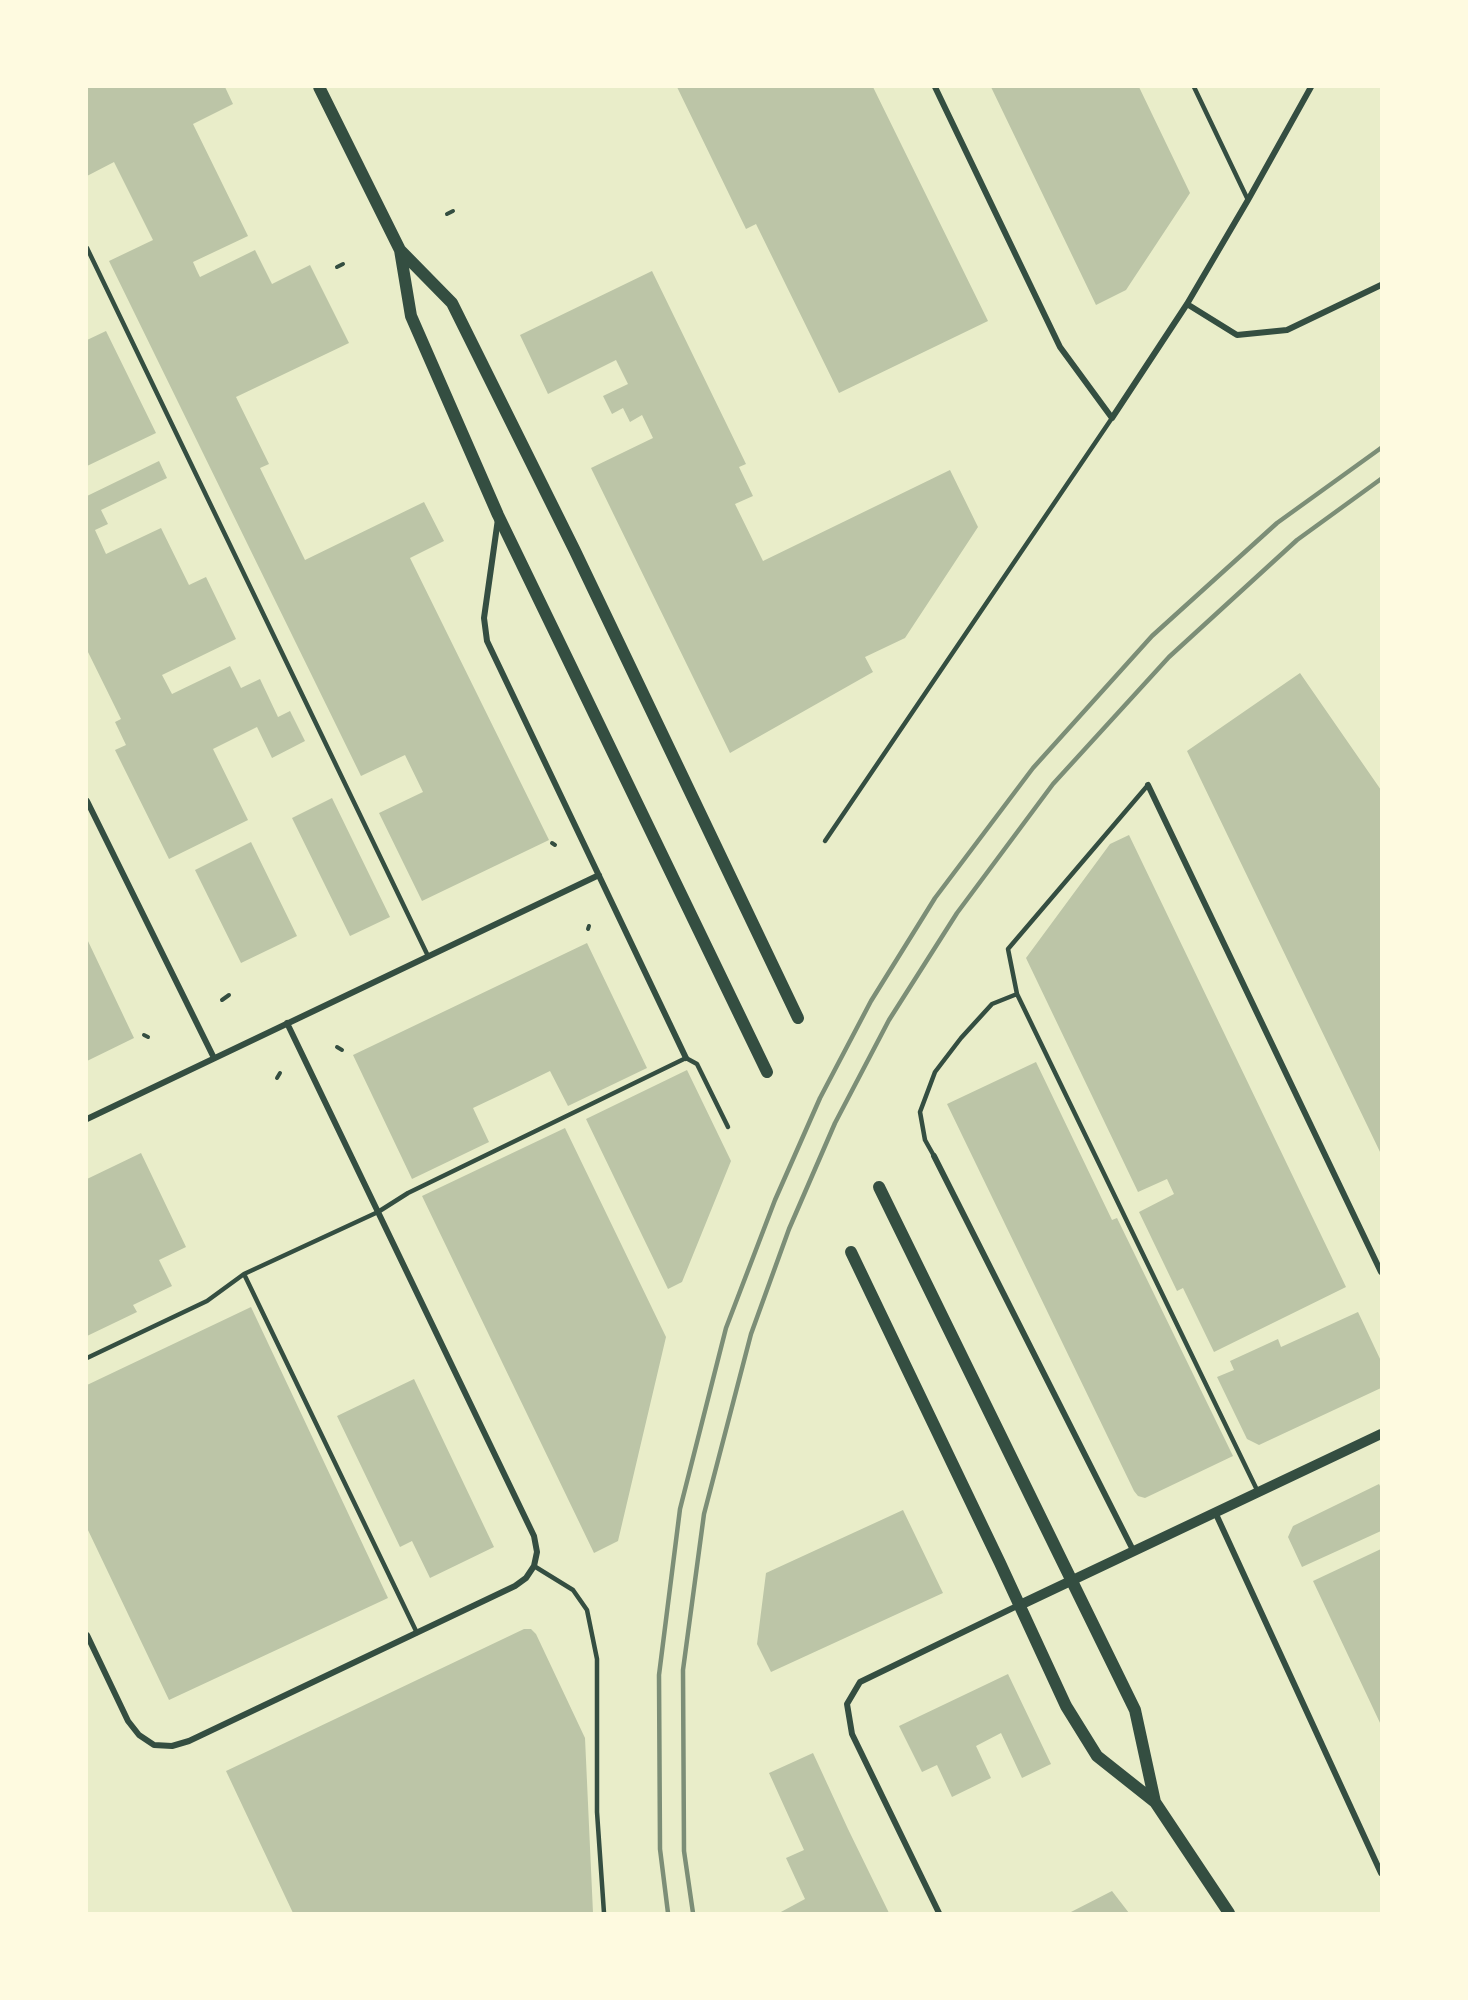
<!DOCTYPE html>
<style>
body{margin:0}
#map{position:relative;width:1468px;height:2000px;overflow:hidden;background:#e9edc9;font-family:Helvetica,sans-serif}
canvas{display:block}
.frame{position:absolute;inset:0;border:88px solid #fefae0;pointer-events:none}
</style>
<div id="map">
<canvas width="1468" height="2000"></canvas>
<div class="frame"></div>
</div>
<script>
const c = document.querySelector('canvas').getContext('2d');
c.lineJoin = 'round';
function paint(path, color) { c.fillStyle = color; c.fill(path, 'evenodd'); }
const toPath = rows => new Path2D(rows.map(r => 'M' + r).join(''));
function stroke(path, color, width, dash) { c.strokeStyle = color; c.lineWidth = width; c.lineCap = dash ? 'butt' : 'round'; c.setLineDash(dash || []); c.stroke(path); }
paint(toPath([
 [87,87,225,87,233,104,193,124,248,236,193,262,197,271,200,277,255,250,272,284,310,265,349,343,236,397,269,464,260,468,305,560,424,502,444,541,410,558,549,840,422,901,379,813,423,792,405,755,361,776,109,261,153,240,114,162,87,176],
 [677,87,873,87,988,321,839,393,756,224,746,229],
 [991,87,1139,87,1190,193,1126,290,1096,305],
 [652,271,746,464,739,467,753,496,735,504,763,561,950,470,978,527,905,638,865,657,873,672,730,753,591,468,653,438,642,415,630,422,623,408,612,414,603,396,628,384,616,360,548,394,520,335],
 [106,331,156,433,87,466,87,340],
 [159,461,167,478,101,510,108,524,95,530,106,554,161,528,189,585,206,577,236,639,162,675,172,694,230,666,241,688,260,679,278,717,290,711,305,741,272,758,257,727,213,749,248,820,169,859,115,750,126,745,115,722,121,719,87,650,87,496],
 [1300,673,1381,790,1381,1154,1187,751],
 [332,798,390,917,350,936,292,818],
 [1129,835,1346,1287,1214,1352,1183,1288,1177,1291,1139,1212,1174,1194,1167,1179,1138,1192,1026,958,1110,844],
 [251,842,297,936,241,963,195,870],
 [87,939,134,1038,87,1061],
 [587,943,647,1068,568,1106,550,1071,511,1090,473,1108,489,1142,412,1179,353,1055],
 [1036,1062,1112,1220,1117,1218,1233,1456,1145,1498,1138,1496,1134,1491,947,1104],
 [687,1070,731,1161,682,1282,668,1289,586,1119],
 [565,1128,666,1337,618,1541,594,1553,422,1196],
 [141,1153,186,1247,159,1260,172,1286,133,1305,137,1312,87,1336,87,1179],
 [251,1307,388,1598,169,1700,87,1528,87,1385],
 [1358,1312,1381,1361,1381,1388,1259,1445,1247,1439,1217,1377,1234,1370,1230,1361,1278,1339,1281,1347],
 [414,1379,494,1547,430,1578,412,1541,400,1547,337,1416],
 [1379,1484,1381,1488,1381,1531,1302,1567,1288,1537,1293,1526],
 [903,1510,943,1593,771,1672,757,1644,766,1573],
 [1381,1549,1381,1725,1313,1581],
 [524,1629,531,1629,536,1634,585,1738,593,1913,293,1913,226,1771],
 [1008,1674,1051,1764,1022,1778,1001,1733,976,1746,991,1778,952,1797,937,1765,922,1772,899,1726],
 [813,1753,848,1829,889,1913,779,1913,805,1899,786,1858,804,1850,769,1773],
 [1112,1891,1129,1913,1069,1913]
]), '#bcc5a7');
stroke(toPath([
 [447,214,453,211],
 [337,267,343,264],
 [552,843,555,845],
 [588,929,589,926],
 [222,1000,229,995],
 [144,1035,148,1037],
 [337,1047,342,1050],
 [277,1078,280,1073]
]), '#344e41', 4);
stroke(toPath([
 [1194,87,1248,200],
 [87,248,428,956],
 [825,841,1112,418],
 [1017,994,1008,949,1148,785],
 [934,1156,925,1140,920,1112,935,1072,961,1038,992,1004,1017,994,1258,1492],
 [244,1274,417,1633],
 [87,1358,207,1301,244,1274,378,1212,408,1193,686,1058,697,1064,728,1127],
 [534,1566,573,1590,587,1610,597,1659,597,1812,604,1913]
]), '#344e41', 4.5);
stroke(toPath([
 [935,87,1060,347,1112,418,1187,304,1248,200,1311,87],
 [1187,304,1237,335,1287,330,1381,285],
 [498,519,484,618,487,641,686,1058],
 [1148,785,1381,1272],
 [87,801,214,1058],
 [87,1119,599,875],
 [934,1156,1133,1550],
 [1215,1512,1381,1873],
 [87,1635,128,1721,139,1735,154,1745,172,1746,189,1741,515,1586,526,1578,534,1566,537,1552,534,1536,287,1023],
 [939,1913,852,1734,847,1704,860,1682,1019,1605]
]), '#344e41', 6);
stroke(toPath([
 [1020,1605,1381,1434]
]), '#344e41', 10);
stroke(toPath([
 [319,87,400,250,452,303,575,551,798,1018],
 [400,250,411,316,498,515,767,1072],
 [879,1187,1135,1710,1155,1802],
 [851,1252,1000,1563,1066,1706,1097,1756,1155,1802,1229,1913]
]), '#344e41', 12);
stroke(toPath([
 [668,1913,660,1849,659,1675,680,1509,726,1328,775,1200,820,1098,871,1001,935,898,1033,768,1152,636,1277,523,1381,448],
 [693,1913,684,1851,683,1670,704,1514,751,1334,789,1229,835,1123,889,1020,957,913,1053,784,1169,657,1297,540,1381,479]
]), '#7c8e77', 4.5);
</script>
